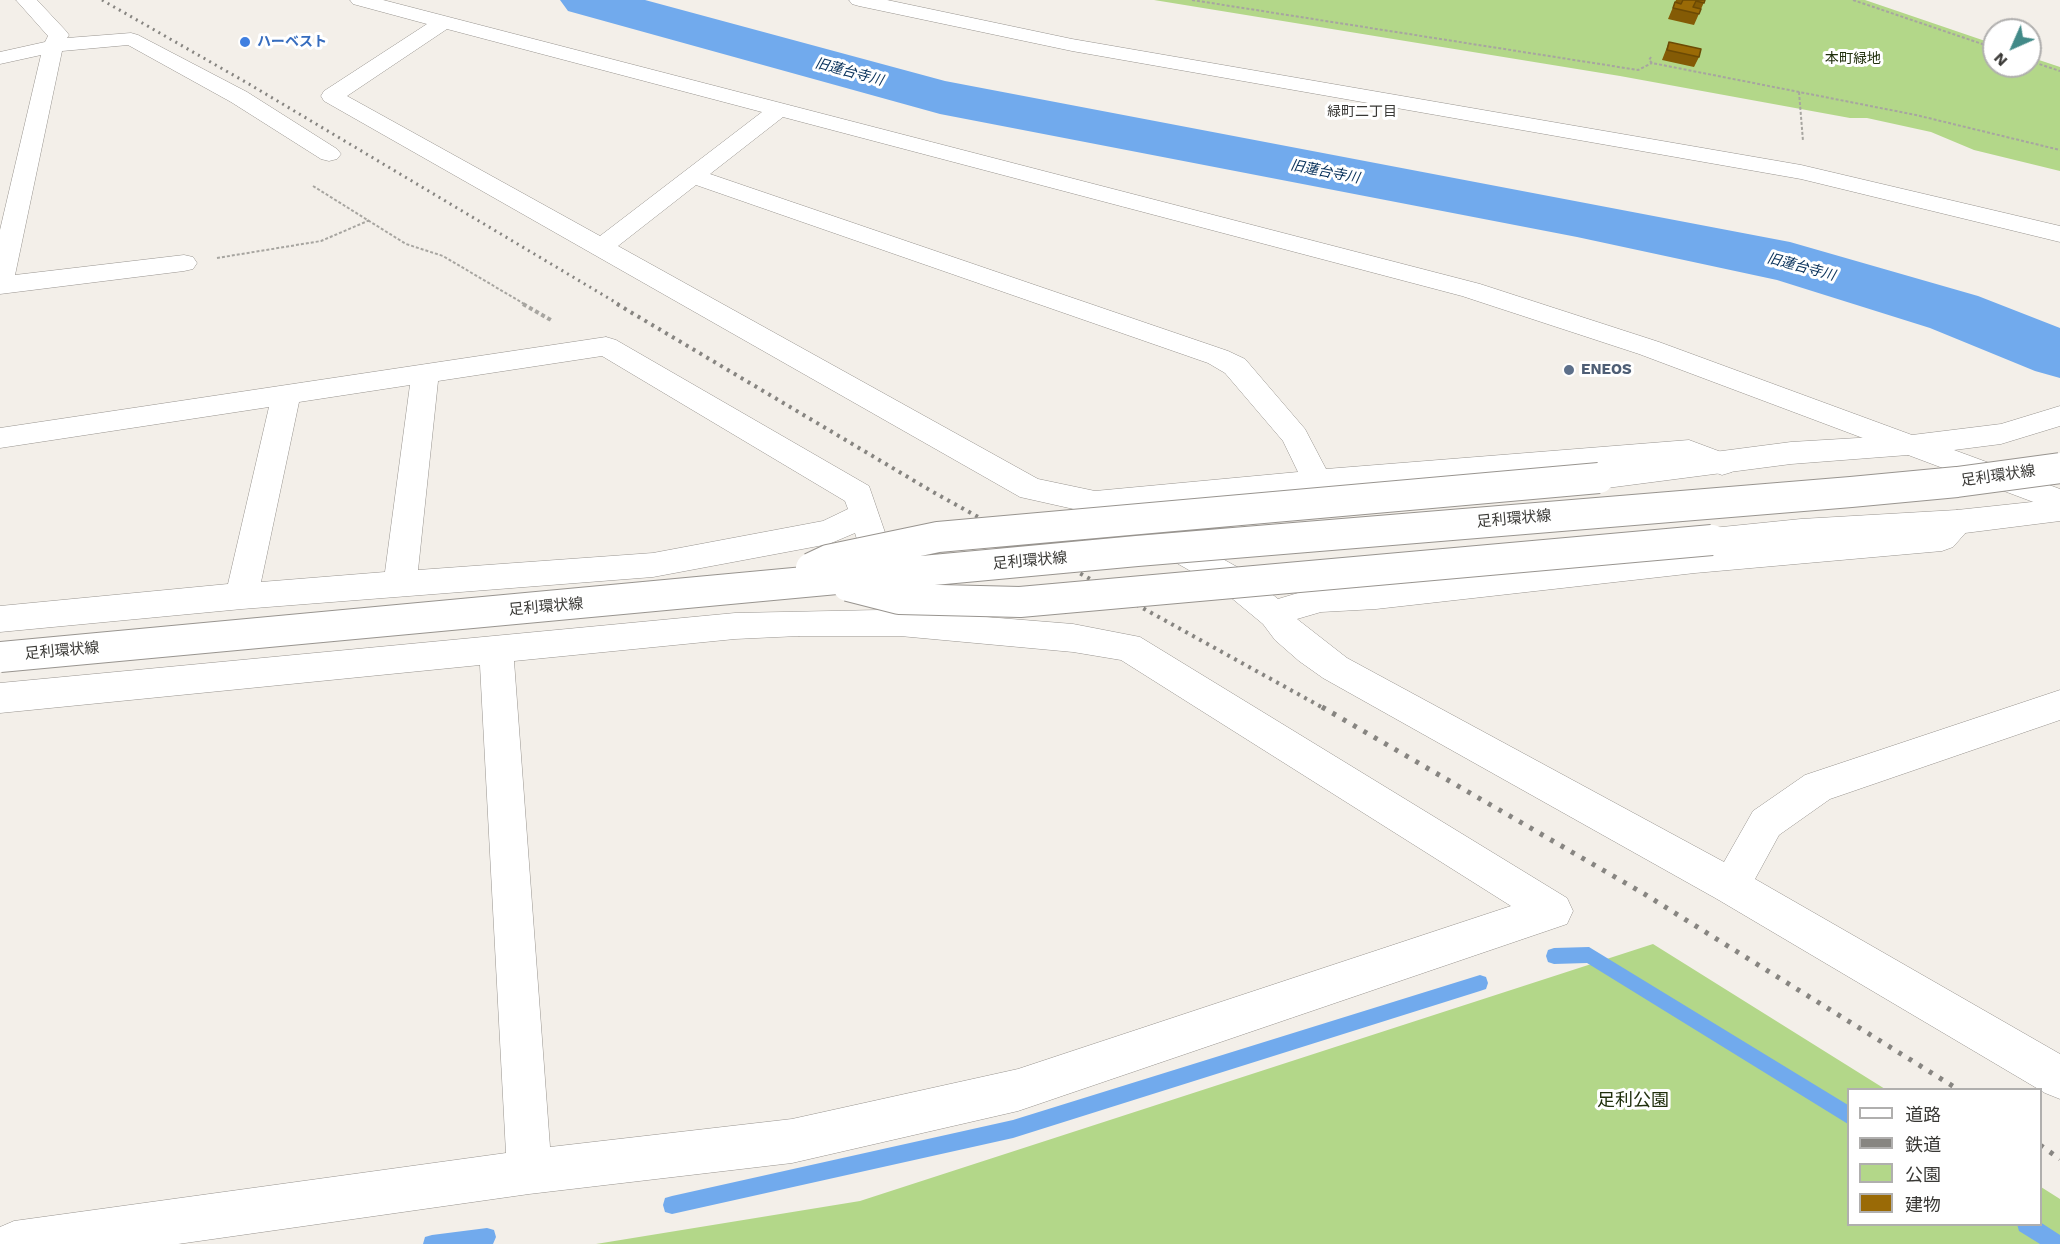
<!DOCTYPE html>
<meta charset="utf-8">
<style>
body{margin:0}
#map{position:relative;width:2060px;height:1244px;overflow:hidden;background:#f3efe9;font-family:"Work Sans","Noto Sans JP",sans-serif}
canvas{display:block}
.legend{position:absolute;left:1847px;top:1088px;width:195px;height:138px;box-sizing:border-box;background:#fff;border:2px solid #b0afae;margin:0;padding:8px 10px;list-style:none;font-size:18px;color:#393835}
.legend li{display:flex;align-items:center;gap:12px;height:30px}
.legend b{width:30px;border:2px solid #b0afae}
.north{position:absolute;left:1982px;top:18px;width:60px;height:60px;box-sizing:border-box;background:#fff;border:2px solid #b0afae;border-radius:50%;rotate:225deg;font-size:16px;font-weight:700;line-height:24px;text-align:center;color:#393835}
.north::after{content:'';display:block;margin:auto;width:21px;height:27px;background:#428a88;clip-path:polygon(50% 0,100% 100%,50% 72%,0 100%)}
</style>
<div id="map">
<canvas width="2060" height="1244"></canvas>
<ul class="legend">
<li><b style="height:8px;background:#fff"></b>道路</li>
<li><b style="height:8px;background:#878581"></b>鉄道</li>
<li><b style="height:16px;background:#b3d789"></b>公園</li>
<li><b style="height:16px;background:#9a6a06"></b>建物</li>
</ul>
<div class="north">N</div>
</div>
<script>
const c = document.querySelector('canvas').getContext('2d');
c.lineJoin = 'round';
function paint(path, color) { c.fillStyle = color; c.fill(path, 'evenodd'); }
const toPath = rows => new Path2D(rows.map(r => 'M' + r).join(''));
function stroke(path, color, width, dash) { c.strokeStyle = color; c.lineWidth = width; c.lineCap = dash ? 'butt' : 'round'; c.setLineDash(dash || []); c.stroke(path); }
function drawText(font, color, halo, rows, align = 'center') {
  c.font = font + ' "Work Sans","Noto Sans JP",sans-serif'; c.lineWidth = 6; c.setLineDash([]); c.textBaseline = 'middle'; c.strokeStyle = halo; c.fillStyle = color; for (const [text, x, y, turn = 0] of rows) {
    c.save(); c.translate(x, y); c.rotate((+turn || 0) * Math.PI / 180); c.textAlign = isNaN(turn) ? turn : align; if (halo) c.strokeText(text, 0, 0); c.fillText(text, 0, 0); c.restore();
  }
}
paint(toPath([
 [1154,0,1865,0,1994,44,1994,66,2030,66,2030,57,2060,67,2060,171,1974,150,1931,132,1867,118,1850,118,1620,76],
 [1653,944,1885,1089,1848,1090,1848,1224,2040,1224,2041,1187,2060,1199,2060,1244,596,1244,860,1201]
]), '#b3d789');
paint(toPath([
 [1589,947,1848,1105,1848,1124,1587,963,1554,964,1548,962,1546,956,1548,950,1554,948,1589,947],
 [1480,975,1486,977,1488,983,1486,989,1480,991,1013,1138,672,1214,665,1212,663,1205,665,1198,672,1196,1013,1120,1480,975],
 [2040,1222,2060,1235,2060,1244,2040,1244,2019,1231,2017,1224,2040,1224,2040,1222],
 [487,1228,494,1230,496,1237,493,1244,423,1244,425,1237,432,1235,487,1228]
]), '#71aaed');
paint(toPath([
 [560,0,645,0,945,81,1790,242,1978,296,2060,328,2060,378,2035,371,1930,328,1777,280,1577,237,940,114,568,11,560,0]
]), '#71aaed');
const minor = toPath([
 [16,0,37,0,66,31,69,35,67,38,131,33,138,35,247,92,337,149,341,154,337,159,329,161,321,159,231,102,128,45,62,51,15,275,184,255,193,257,197,263,193,269,184,271,0,294,0,230,41,55,0,64,0,52,45,42,48,36,16,0],
 [350,0,383,0,1480,284,1659,342,1912,435,2001,424,2060,406,2060,426,2001,444,1954,450,2060,489,2060,512,1639,354,1462,296,783,117,710,174,1228,351,1245,359,1305,429,1326,469,1689,440,1732,456,1737,464,1732,472,1722,475,1687,462,1134,510,1239,568,1278,599,1321,586,1376,583,1695,549,1933,528,1946,514,1957,510,1968,514,1972,522,1968,530,1953,547,1942,551,1695,573,1376,609,1321,612,1297,619,1347,658,1724,862,1753,811,1805,775,2060,690,2060,720,1830,799,1779,835,1755,879,2060,1054,2060,1099,2045,1093,1717,899,1323,678,1299,661,1275,640,1263,624,1217,586,1087,512,1020,497,324,101,321,96,324,91,427,24,353,4,350,0],
 [447,29,762,112,600,236,347,96,447,29],
 [696,185,1208,363,1225,373,1283,441,1298,472,1095,491,1038,479,618,246,696,185],
 [849,0,887,0,1072,39,1801,165,2060,226,2060,242,1801,179,1072,51,859,6,852,4,849,0],
 [606,337,616,340,869,486,912,611,1073,624,1140,637,1567,898,1573,911,1567,924,1018,1111,792,1163,529,1194,178,1244,0,1244,0,1227,14,1221,506,1153,480,665,0,713,0,683,735,613,879,610,855,533,829,544,653,577,242,609,0,632,0,606,228,584,269,407,0,448,0,428,606,337],
 [602,356,845,501,848,509,823,521,653,553,418,570,438,381,602,356],
 [410,385,385,572,261,582,299,402,410,385],
 [799,636,900,636,1073,652,1121,660,1511,906,1018,1069,792,1119,550,1147,514,661,735,639,799,636]
]);
const major = toPath([
 [1908,435,1918,438,1923,445,1918,452,1908,455,1791,464,1599,489,1588,486,1584,478,1588,470,1599,467,1791,442,1908,435],
 [2060,499,2060,521,1957,534,1801,543,1712,552,1701,548,1696,540,1701,532,1712,528,1801,519,1957,510,2060,499]
]);
stroke(minor, '#98948f', 1);
stroke(major, '#98948f', 1);
stroke(toPath([
 [1192,0,1638,70,1652,63],
 [1853,0,1994,48],
 [1651,57,1649,60,1652,63,1916,115,2060,150],
 [2030,61,2060,71],
 [1799,92,1803,141],
 [313,186,406,244,443,256,526,305],
 [217,258,321,241,370,220]
]), '#a7a5a0', 2, [3, 2]);
stroke(toPath([
 [523,304,551,320]
]), '#a7a5a0', 4, [4, 3]);
paint(minor, '#fff');
paint(major, '#fff');
stroke(toPath([
 [102,0,249,84,620,305]
]), '#878581', 3, [2, 4.5]);
stroke(toPath([
 [617,304,933,492,1325,709]
]), '#878581', 4, [3, 5]);
stroke(toPath([
 [1322,707,1646,895,1959,1090],
 [2040,1145,2060,1159]
]), '#878581', 5, [4, 8]);
const majorBridge = toPath([
 [811,568,828,560,938,537,1599,478],
 [848,586,899,599,1020,602,1712,540],
 [0,657,1137,551,1851,492,1957,482,2060,468]
]);
stroke(majorBridge, '#98948f', 32, []);
stroke(majorBridge, '#fff', 30);
paint(toPath([
 [1676,0,1705,0,1694,25,1668,19],
 [1669,42,1699,57,1694,67,1662,60]
]), '#845b05');
const building = toPath([
 [1683,0,1705,0,1704,3,1696,1,1693,7,1701,9,1699,14,1673,8,1675,2,1681,4,1683,0],
 [1669,42,1701,49,1699,57,1667,50,1669,42]
]);
paint(building, '#9a6a06');
stroke(building, '#6c4a04', 1.5);
for (const [x, y, r, color] of [
 [245,42,6,"#3f7fe0"],
 [1569,370,6,"#5c6f8a"]
]) { const dot = new Path2D(); dot.arc(x, y, r, 0, 2 * Math.PI); c.fillStyle = color; c.fill(dot); stroke(dot, '#fff', 2); }
drawText('bold 14px', '#366cbe', '#fff', [
 ["ハーベスト",257,42]
], 'left');
drawText('14px', '#202f0c', '#fff', [
 ["本町緑地",1853,59]
]);
drawText('italic 14px', '#07305a', '#fff', [
 ["旧蓮台寺川",849,72,15],
 ["旧蓮台寺川",1325,172,11],
 ["旧蓮台寺川",1801,267,15]
]);
drawText('14px', '#393835', '#fff', [
 ["緑町二丁目",1362,112]
]);
drawText('bold 15px', '#4e5e75', '#fff', [
 ["ENEOS",1581,370]
], 'left');
drawText('15px', '#393835', '#fff', [
 ["足利環状線",1998,476,-8],
 ["足利環状線",1514,519,-5],
 ["足利環状線",1030,561,-5],
 ["足利環状線",546,607,-5],
 ["足利環状線",62,651,-5]
]);
drawText('18px', '#202f0c', '#fff', [
 ["足利公園",1633,1101]
]);
</script>
